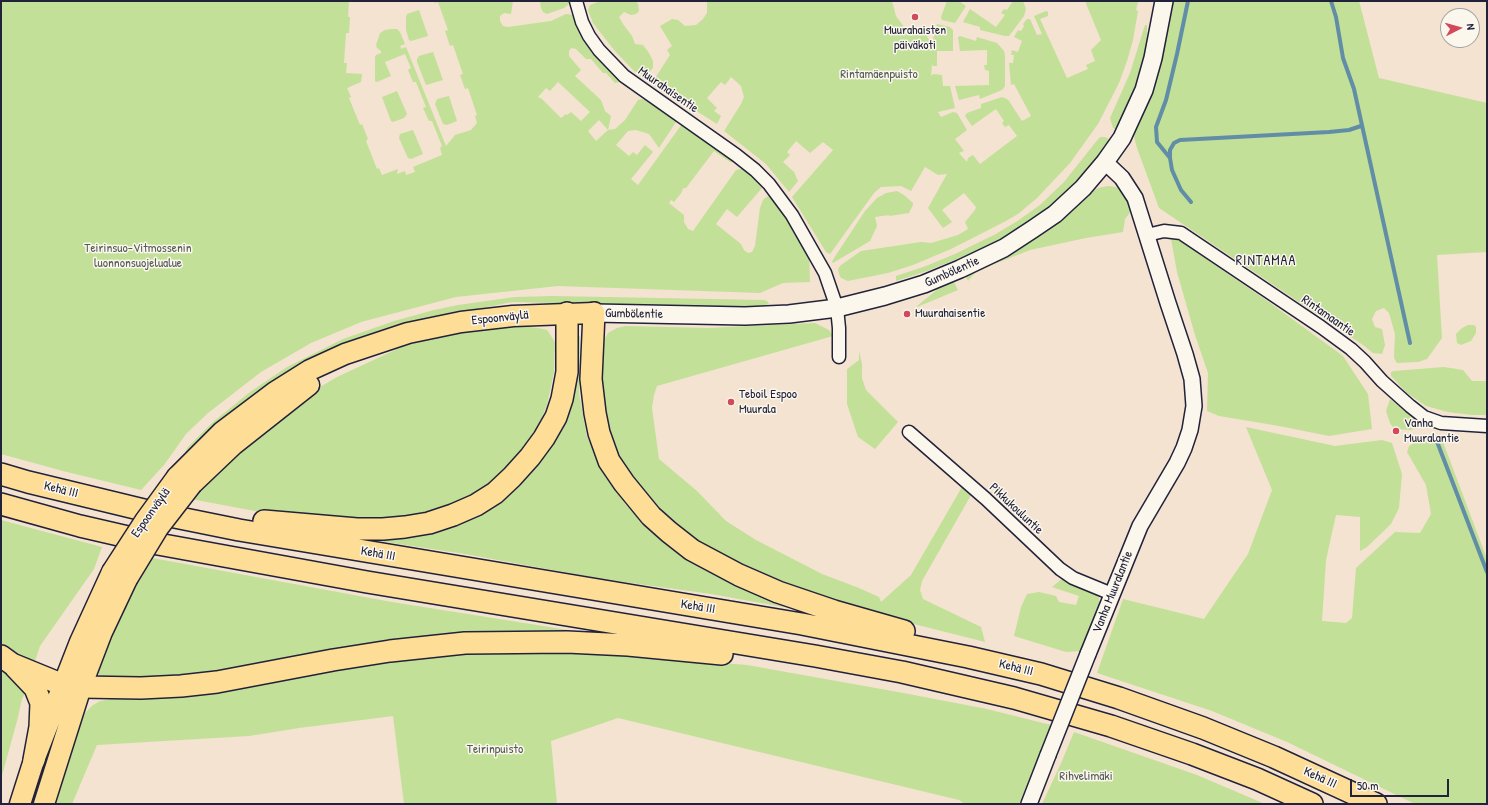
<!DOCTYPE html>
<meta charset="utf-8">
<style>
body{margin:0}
#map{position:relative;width:1488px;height:805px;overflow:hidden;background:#f3e3d0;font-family:"Patrick Hand",sans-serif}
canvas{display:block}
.frame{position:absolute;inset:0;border:2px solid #22223b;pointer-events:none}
.north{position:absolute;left:1440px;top:8px;width:40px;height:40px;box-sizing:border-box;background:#fbf7ec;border:1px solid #a4a2a5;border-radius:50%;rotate:84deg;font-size:11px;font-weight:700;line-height:16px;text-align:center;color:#22223b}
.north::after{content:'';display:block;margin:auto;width:14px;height:18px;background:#d1495b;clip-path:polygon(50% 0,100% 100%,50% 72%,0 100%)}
.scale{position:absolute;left:1350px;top:779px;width:99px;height:18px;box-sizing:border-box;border:2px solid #22223b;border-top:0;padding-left:5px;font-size:12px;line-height:14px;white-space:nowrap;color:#22223b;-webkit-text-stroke:3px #fbf7ec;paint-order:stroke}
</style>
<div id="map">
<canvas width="1488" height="805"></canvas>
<div class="frame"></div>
<div class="north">N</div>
<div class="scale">50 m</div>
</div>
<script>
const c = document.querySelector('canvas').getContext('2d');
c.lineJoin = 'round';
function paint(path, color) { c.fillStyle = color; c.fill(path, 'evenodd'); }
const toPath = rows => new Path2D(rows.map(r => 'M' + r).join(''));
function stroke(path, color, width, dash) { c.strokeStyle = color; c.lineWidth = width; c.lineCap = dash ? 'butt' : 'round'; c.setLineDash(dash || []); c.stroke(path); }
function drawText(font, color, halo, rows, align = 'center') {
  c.font = font + ' "Patrick Hand",sans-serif'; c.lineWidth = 3; c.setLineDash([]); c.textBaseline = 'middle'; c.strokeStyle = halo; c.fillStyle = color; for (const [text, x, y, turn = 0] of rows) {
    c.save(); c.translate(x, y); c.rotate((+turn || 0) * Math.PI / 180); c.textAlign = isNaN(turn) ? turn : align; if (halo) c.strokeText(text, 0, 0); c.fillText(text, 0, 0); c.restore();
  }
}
paint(toPath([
 [1,1,349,1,348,17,350,17,349,33,346,33,344,63,347,63,346,73,362,74,361,82,347,88,351,97,349,98,360,125,362,124,368,139,366,141,377,169,379,168,382,175,398,169,397,174,405,171,406,175,415,172,413,167,442,155,440,148,442,146,432,121,429,121,423,108,426,107,416,82,413,82,408,70,411,68,405,54,385,62,391,76,377,82,375,81,375,57,376,55,381,53,381,51,377,48,376,45,380,33,385,30,391,29,397,29,400,32,405,44,400,46,401,48,401,49,406,47,446,146,455,135,471,130,477,123,475,116,477,115,468,88,465,89,460,75,463,74,453,45,450,46,445,31,448,30,438,2,434,3,434,1,513,1,511,14,504,13,500,16,500,21,503,26,508,27,551,21,566,14,573,15,576,21,619,79,619,82,615,83,606,73,603,73,591,59,586,59,576,49,571,48,569,51,569,56,581,70,575,76,601,100,605,111,611,116,608,130,615,129,625,120,638,100,642,99,660,106,675,117,676,122,659,148,649,134,636,130,628,131,616,145,629,156,633,152,637,155,645,145,653,152,631,179,638,185,682,124,735,160,733,162,730,162,714,151,686,188,684,188,682,190,682,192,674,202,671,200,669,203,684,215,684,222,688,229,693,231,736,170,745,168,762,184,762,188,737,217,727,209,716,224,741,244,744,250,748,253,752,252,755,246,760,208,763,200,766,197,772,196,809,253,810,282,783,283,760,293,558,286,456,297,361,322,311,343,261,372,208,413,186,434,164,465,141,490,63,471,1,454],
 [558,82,590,112,581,121,571,112,567,115,566,114,561,118,542,99,538,97,546,88,550,91],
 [599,120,608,130,596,141,588,131],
 [540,1,570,1,568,5,564,8,547,14,543,12,541,8],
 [601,1,636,1,638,4,639,11,636,14,631,15,624,12,619,17,623,24,632,36,635,44,643,45,649,53,653,61,653,68,648,73,643,75,634,71,614,50,593,23,588,10,590,5],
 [707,1,892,1,896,16,907,31,926,35,932,44,937,24,950,27,953,30,953,51,937,51,937,66,933,66,932,64,931,76,933,74,942,75,943,86,950,86,955,108,938,112,941,117,953,112,957,113,967,130,955,139,964,151,959,153,967,162,968,158,973,155,980,164,1017,136,1009,125,1005,127,1002,123,1004,121,996,109,972,126,965,116,967,113,981,108,981,104,1002,97,1007,99,1009,101,1022,121,1031,116,1014,84,1011,85,1009,63,1013,63,1014,55,1011,55,1012,50,1018,52,1022,41,1014,37,1018,30,1021,31,1024,26,1023,24,1027,19,1030,19,1037,35,1042,34,1034,16,1046,11,1048,12,1048,16,1040,19,1067,78,1088,69,1086,65,1095,61,1091,50,1101,40,1085,1,1140,1,1138,2,1136,10,1138,11,1133,40,1127,61,1119,83,1098,124,1070,163,1037,198,1018,214,1004,222,951,249,913,265,888,273,848,281,841,278,839,274,838,269,841,265,861,251,921,242,931,243,958,235,968,229,965,222,975,210,976,207,964,193,942,210,952,222,943,228,928,208,947,174,938,175,925,167,911,191,901,186,881,187,874,193,830,254,826,252,792,197,833,150,823,142,810,153,796,141,787,152,790,155,783,162,794,172,798,181,789,192,766,164,724,131,741,104,744,97,741,86,731,77,725,85,721,82,707,98,717,108,714,111,721,116,717,124,652,83,670,55,667,50,672,46,660,26,672,19,678,20,685,26,696,25,703,19,707,13],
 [947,1,959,1,966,6,955,23,942,20,941,17],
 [1013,1,1023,1,1026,9,1024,16,1009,36,1005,36,980,30,980,27,963,22,970,9,996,27,1005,15,1001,13,1004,9,1007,10],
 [1170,1,1359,1,1379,78,1487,103,1487,252,1437,255,1442,338,1427,359,1418,362,1397,363,1394,358,1395,334,1389,313,1384,308,1376,311,1372,319,1375,327,1382,329,1385,345,1382,354,1373,353,1363,345,1159,208,1137,148,1133,133],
 [419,10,428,36,411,41,409,40,406,30,406,17,407,14],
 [1145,25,1147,25,1147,57,1134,95,1117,130,1113,128,1110,118,1130,73],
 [960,36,976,41,977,37,997,43,1004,51,1005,56,1005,86,1002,90,980,99,979,95,959,100,955,86,989,85,989,71,985,70,984,65,987,65,987,50,960,51,958,37],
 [433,52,443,80,426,85,417,62,417,59,419,56],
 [397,91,407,114,404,118,393,122,391,121,382,97],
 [449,96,457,121,447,125,443,124,435,104,437,99],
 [413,130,423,154,411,159,408,158,399,138,400,134],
 [1101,137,1105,137,1110,140,1093,164,1069,191,1046,210,999,242,927,271,896,281,896,276,926,266,955,254,996,234,1019,220,1040,205,1064,182,1099,138],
 [1108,186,1116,187,1123,191,1131,208,1131,211,1125,219,1123,232,1086,238,1030,250,987,267,975,273,968,281,965,275,1049,228,1072,211,1092,192,1098,188],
 [897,191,904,195,913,203,913,205,909,213,889,216,889,215,875,217,877,226,870,241,833,263,832,262,834,258,865,211,877,198,886,193],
 [1171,239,1177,239,1266,300,1343,356,1368,394,1372,429,1329,436,1279,426,1219,416,1207,411,1208,373,1195,335,1177,272],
 [954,282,958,290,917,307,917,306,938,289],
 [553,296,764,300,767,301,769,304,757,307,740,308,512,302,435,318,396,329,187,453,185,452,188,447,213,422,250,392,287,367,343,339,394,321,434,310,458,305,515,297],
 [815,323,829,330,833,336,657,386,654,395,652,408,659,459,697,491,726,521,756,540,822,574,859,588,879,597,881,602,911,575,962,487,971,495,922,581,920,590,923,599,981,627,985,642,898,620,880,617,744,570,670,526,611,450,599,397,602,343,608,333,617,328,625,326,708,328],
 [512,325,538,328,547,330,555,342,554,372,547,405,538,427,513,461,482,491,443,508,406,517,344,520,271,514,191,499,198,489,298,400,337,377,408,344,457,332],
 [1468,325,1474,325,1476,327,1476,333,1471,341,1461,345,1457,343,1456,334,1462,328],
 [575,335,580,336,579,393,587,437,602,468,625,504,659,539,697,564,800,610,711,594,602,579,465,554,359,538,445,527,547,444],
 [859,351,862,364,862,378,866,390,898,422,875,449,858,437,847,404,847,369,859,360],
 [1444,367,1463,370,1472,381,1487,381,1487,415,1472,415,1448,412,1426,406,1407,393,1391,376,1391,372,1394,371],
 [1390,399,1413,417,1428,425,1411,430,1394,429,1390,423,1386,411],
 [1246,427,1335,446,1382,440,1392,443,1402,474,1399,508,1391,524,1367,547,1360,551,1360,517,1336,515,1326,560,1322,621,1346,623,1352,618,1356,568,1395,532,1420,533,1431,514,1426,485,1407,452,1409,446,1417,441,1440,434,1487,559,1487,804,1415,804,1287,742,1212,711,1097,673,1123,599,1204,619,1248,554,1272,490],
 [1,520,102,547,94,569,40,646,34,664,1,644],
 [147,557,392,602,606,636,175,679,101,678,98,673,98,668,103,654],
 [1063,578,1095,592,1099,598,1100,607,1094,625,1080,651,1066,652,1014,636,1021,607,1027,594,1039,592,1056,596,1059,602,1076,605,1079,596,1052,587],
 [513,650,622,655,747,665,898,692,987,709,1051,725,1019,804,965,804,959,800,618,718,551,741,557,804,404,804,393,716,299,728,249,736,97,745,72,804,52,804,81,720,85,713,93,705,100,701,112,699,190,695,356,665],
 [1,668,29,686,22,699,17,721,1,779],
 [1074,732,1197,775,1265,804,1042,804,1062,761]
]), '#c2e098');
stroke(toPath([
 [1331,1,1336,17,1343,58,1354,89,1410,343],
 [1170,158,1157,142,1156,127,1166,100,1177,54,1188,1],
 [1191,202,1181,190,1172,170,1170,158,1170,150,1174,143,1180,140,1329,132,1349,130,1361,126],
 [1436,439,1487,572]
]), '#628da7', 4);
const minor = toPath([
 [576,1,582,22,589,36,599,50,624,76,736,155,755,170,769,184,792,215,825,273,837,308,839,328,839,357],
 [1147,235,1164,231,1181,233,1321,327,1351,349,1365,362,1382,381,1410,406,1424,417,1441,423,1487,426],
 [909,432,986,499,1060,569,1073,578,1112,594]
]);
const tertiary = toPath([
 [1088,654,1140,526,1177,463,1184,448,1190,430,1194,406,1192,379,1185,354,1168,303,1135,198,1122,178,1105,162],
 [1029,804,1048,755]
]);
const secondary = toPath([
 [594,313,745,316,789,314,837,308,885,296,924,284,960,269,1004,248,1033,229,1055,214,1083,188,1105,162,1122,138,1144,90,1153,58,1164,1]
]);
const primary = toPath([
 [177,477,222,432,275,392,310,370,345,354,408,333,461,322,513,316,594,313],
 [192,484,233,445,309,385],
 [20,804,34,760,80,642,112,572],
 [44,804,81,687,102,632,127,579]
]);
const trunk = toPath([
 [594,313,591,379,595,413,599,433,609,461,624,483,651,516,669,532,692,550,739,575,778,592,834,611,904,631],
 [1,474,28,482,160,514,239,530,802,624,968,657,1041,674,1119,698,1203,728,1274,757,1376,804],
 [1,504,80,526,158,544,367,582,815,656,902,672,1014,698,1111,726,1192,754,1257,779,1312,804],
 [264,521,357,529,383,529,405,527,429,523,453,515,476,505,495,493,512,477,530,457,544,438,556,417,562,399,567,372,567,313],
 [1,656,12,664,56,682,81,687,141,688,181,686,217,682,333,660,390,651,465,643,567,642,628,645,722,654],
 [15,667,35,688,41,703,40,727,34,760]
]);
stroke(minor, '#22223b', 15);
stroke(tertiary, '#22223b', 18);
stroke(secondary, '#22223b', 20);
stroke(primary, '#22223b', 23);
stroke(trunk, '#22223b', 24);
stroke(minor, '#fbf7ec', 12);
stroke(tertiary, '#fbf7ec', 15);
stroke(secondary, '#fbf7ec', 17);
stroke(primary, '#fedd96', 20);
stroke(trunk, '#fedd96', 21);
const tertiaryBridge = toPath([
 [1048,755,1088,654]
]);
const primaryBridge = toPath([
 [112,572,145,521,177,477],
 [127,579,158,528,192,484]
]);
stroke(tertiaryBridge, '#22223b', 18, []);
stroke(primaryBridge, '#22223b', 23, []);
stroke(tertiaryBridge, '#fbf7ec', 15);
stroke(primaryBridge, '#fedd96', 20);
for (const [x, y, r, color] of [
 [915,17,4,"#d1495b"],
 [907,314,4,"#d1495b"],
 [731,402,4,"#d1495b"],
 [1396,431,4,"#d1495b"]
]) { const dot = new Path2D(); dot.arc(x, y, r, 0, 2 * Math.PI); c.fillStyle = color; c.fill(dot); stroke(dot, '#fbf7ec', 1.5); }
drawText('13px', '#22223b', '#fbf7ec', [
 ["Muurahaisten",915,31,"center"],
 ["päiväkoti",915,46,"center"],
 ["Muurahaisentie",915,314],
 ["Teboil Espoo",739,395],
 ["Muurala",739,410],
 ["Vanha",1404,424],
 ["Muuralantie",1404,439]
], 'left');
drawText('13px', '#525b57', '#fbf7ec', [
 ["Rintamäenpuisto",879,75],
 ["Teirinsuo-Vitmossenin",138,249],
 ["luonnonsuojelualue",138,264],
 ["Teirinpuisto",495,750],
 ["Rihvelimäki",1086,777]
]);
drawText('13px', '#22223b', '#fbf7ec', [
 ["Muurahaisentie",668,90,35],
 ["Gumbölentie",952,272,-24],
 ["Gumbölentie",634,314,1],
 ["Rintamaantie",1328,316,35],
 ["Espoonväylä",500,318,-6],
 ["Kehä III",61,490,14],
 ["Pikkukouluntie",1016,509,43],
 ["Espoonväylä",151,513,-55],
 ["Kehä III",378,554,10],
 ["Vanha Muuralantie",1113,592,-68],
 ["Kehä III",698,607,9],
 ["Kehä III",1016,668,14],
 ["Kehä III",1320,778,24]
]);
c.letterSpacing = '1px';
drawText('14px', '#22223b', '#fbf7ec', [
 ["RINTAMAA",1266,261]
]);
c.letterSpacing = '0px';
</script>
